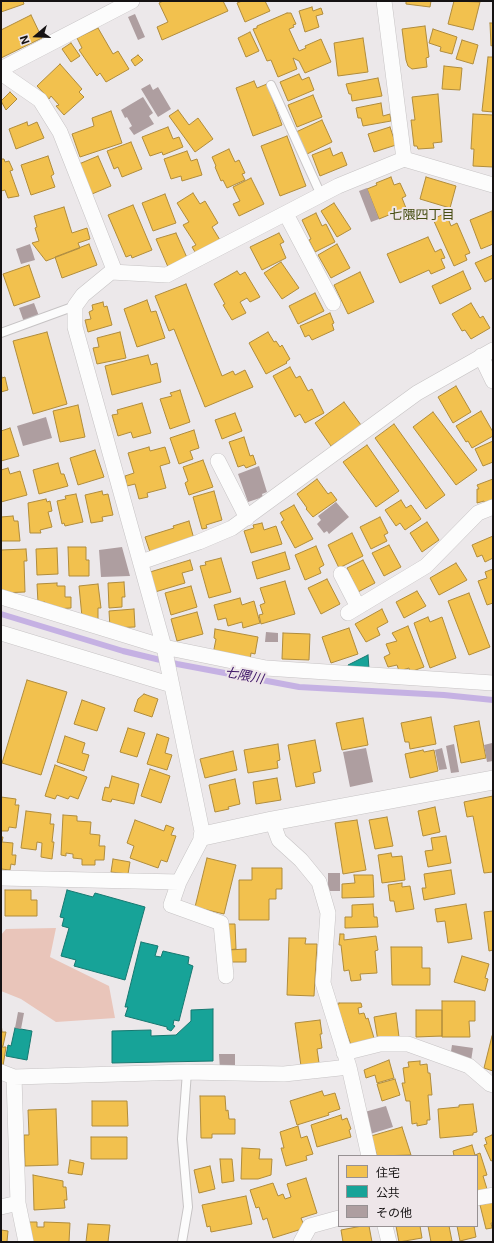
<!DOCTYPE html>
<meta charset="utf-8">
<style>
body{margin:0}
#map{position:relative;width:494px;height:1243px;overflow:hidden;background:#ece8ea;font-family:Inter,"Noto Sans JP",sans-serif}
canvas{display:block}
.frame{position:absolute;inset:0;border:2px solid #151213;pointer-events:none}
.legend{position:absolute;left:338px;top:1155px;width:140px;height:72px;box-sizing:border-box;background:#eee6e9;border:1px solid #979193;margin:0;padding:5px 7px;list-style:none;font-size:12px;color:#151213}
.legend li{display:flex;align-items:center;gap:8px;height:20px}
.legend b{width:20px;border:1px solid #979193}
.north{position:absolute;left:16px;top:16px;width:40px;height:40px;-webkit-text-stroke:3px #eee6e9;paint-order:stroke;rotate:251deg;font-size:11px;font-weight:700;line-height:16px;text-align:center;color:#151213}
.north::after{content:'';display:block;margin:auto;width:14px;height:18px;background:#151213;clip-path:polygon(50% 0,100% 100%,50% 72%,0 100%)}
</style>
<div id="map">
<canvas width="494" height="1243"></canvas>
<div class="frame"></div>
<ul class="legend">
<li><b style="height:11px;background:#f2c14e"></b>住宅</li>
<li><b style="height:11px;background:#17a398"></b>公共</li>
<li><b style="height:11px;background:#ae9ea0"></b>その他</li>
</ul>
<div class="north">N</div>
</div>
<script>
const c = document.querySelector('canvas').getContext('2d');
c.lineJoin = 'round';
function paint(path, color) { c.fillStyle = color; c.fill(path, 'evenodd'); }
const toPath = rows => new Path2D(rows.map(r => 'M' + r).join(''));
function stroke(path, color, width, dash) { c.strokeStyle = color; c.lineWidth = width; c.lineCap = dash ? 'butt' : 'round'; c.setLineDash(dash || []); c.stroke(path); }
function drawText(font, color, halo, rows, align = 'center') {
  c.font = font + ' Inter,"Noto Sans JP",sans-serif'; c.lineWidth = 4; c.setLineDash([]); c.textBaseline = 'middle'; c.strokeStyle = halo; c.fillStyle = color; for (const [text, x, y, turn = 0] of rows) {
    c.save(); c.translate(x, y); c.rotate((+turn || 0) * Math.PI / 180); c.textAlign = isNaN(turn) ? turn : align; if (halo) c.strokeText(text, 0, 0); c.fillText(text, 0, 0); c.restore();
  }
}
paint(toPath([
 [56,928,50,957,109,986,115,1018,56,1022,21,999,1,991,1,935,6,929]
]), '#e9c5ba');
const homes = toPath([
 [1,1,23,1,24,4,1,12,1,1],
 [163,1,223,1,228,11,162,40,157,27,168,22,159,3,163,1],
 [242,1,265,1,270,11,245,22,237,3,242,1],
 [406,1,431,1,430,7,406,4,406,1],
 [454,1,480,2,473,30,448,24,454,1],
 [312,7,313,11,321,8,323,14,316,16,319,27,305,32,299,11,312,7],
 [287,13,291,13,296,24,293,25,294,27,289,29,299,51,306,48,305,46,321,39,331,62,305,73,299,61,293,58,297,69,278,77,271,60,267,61,253,29,257,28,257,26,287,13],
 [31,15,42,38,1,58,1,30,31,15],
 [490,23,493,23,493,45,491,46,490,23],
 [425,26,429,57,426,58,427,67,412,69,408,66,406,60,402,29,425,26],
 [98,28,113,54,118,51,129,69,106,82,100,73,97,76,79,50,82,48,77,38,98,28],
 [433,29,457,37,452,54,440,51,441,47,429,43,433,29],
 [250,32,259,51,246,57,238,38,250,32],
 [363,38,368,72,338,76,334,43,363,38],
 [462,40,478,45,473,64,456,59,462,40],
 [71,43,80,56,71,62,62,49,71,43],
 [138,55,143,60,135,66,131,60,138,55],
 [488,57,493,57,493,112,482,111,488,57],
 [60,64,82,89,79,92,84,97,64,115,56,106,59,105,51,96,49,99,37,86,60,64],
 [444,66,462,68,460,90,442,89,444,66],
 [299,74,302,80,309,77,314,90,288,101,280,82,299,74],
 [378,78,382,96,352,101,351,94,349,94,346,84,378,78],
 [254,81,257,88,267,84,282,125,253,136,236,88,254,81],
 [10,92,17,99,6,110,1,101,10,92],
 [438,94,442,142,433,143,434,148,418,149,417,146,414,146,411,120,415,120,412,97,438,94],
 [313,95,322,117,297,127,288,105,313,95],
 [381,103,383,116,390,114,391,121,363,126,361,118,358,118,356,108,381,103],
 [178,110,189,125,198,118,213,139,195,152,169,116,178,110],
 [111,111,122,143,80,157,72,134,94,126,92,118,111,111],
 [473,114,493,115,493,167,473,166,474,149,471,149,473,114],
 [322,120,332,142,307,154,296,132,322,120],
 [27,122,28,126,37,122,44,138,16,149,9,129,27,122],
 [168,127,173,139,179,137,183,147,163,155,162,152,150,156,142,137,168,127],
 [390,127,396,145,374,152,368,134,390,127],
 [287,136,306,186,280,196,261,146,287,136],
 [131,142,142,169,122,177,118,167,114,169,107,151,131,142],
 [330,148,333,156,342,152,347,165,320,176,312,155,330,148],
 [229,149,235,162,239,160,245,173,242,174,245,180,227,188,223,180,221,181,215,167,216,166,212,157,229,149],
 [187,151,191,161,197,159,202,175,182,181,181,176,171,179,164,159,187,151],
 [48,156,54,174,51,176,55,187,31,195,21,165,48,156],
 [98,156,111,186,92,194,79,164,98,156],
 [1,159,4,159,5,162,9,161,13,170,10,171,19,196,8,198,5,190,1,191,1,159],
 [391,177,394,185,400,183,406,196,402,198,406,208,379,219,367,189,377,185,376,183,391,177],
 [426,177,456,186,450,208,420,199,426,177],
 [251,178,264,204,239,216,233,204,240,201,233,187,251,178],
 [193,193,200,204,205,201,218,223,212,227,220,240,197,255,192,247,196,245,183,225,189,222,177,203,193,193],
 [165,194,176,223,153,231,142,203,165,194],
 [334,203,351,229,337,237,321,211,334,203],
 [133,205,152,250,132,258,131,255,126,257,108,215,133,205],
 [64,207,72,233,87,228,90,239,78,243,80,248,46,261,32,243,39,241,35,228,37,227,34,216,64,207],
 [492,211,493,244,481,249,470,220,492,211],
 [316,213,322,226,326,224,335,242,315,252,309,240,311,239,302,220,316,213],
 [446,213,451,226,457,223,470,253,465,255,467,260,454,266,433,219,446,213],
 [176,233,188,260,168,267,156,239,176,233],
 [279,233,284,242,280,244,286,258,262,270,250,247,279,233],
 [428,237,435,252,441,249,445,258,441,259,445,268,431,274,429,270,400,283,387,254,428,237],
 [89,244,97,265,62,278,55,257,89,244],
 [337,244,350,268,331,278,318,255,337,244],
 [493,255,493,278,485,282,475,263,493,255],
 [281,262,299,288,282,299,264,273,281,262],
 [29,265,40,297,14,306,3,274,29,265],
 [237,271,240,275,245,272,260,297,250,302,247,298,240,302,246,313,232,320,223,305,225,304,214,284,237,271],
 [463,271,471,289,440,304,432,286,463,271],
 [360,272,374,302,348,314,334,285,360,272],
 [186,284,222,376,233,371,235,375,245,370,253,387,205,407,174,329,169,331,155,296,186,284],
 [315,293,324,311,298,324,289,306,315,293],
 [147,300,151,312,156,311,165,338,137,347,124,309,147,300],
 [103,302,104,307,107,306,112,325,88,332,85,320,91,319,89,312,93,310,92,305,103,302],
 [471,303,480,318,483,316,490,328,471,339,465,330,462,331,452,314,471,303],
 [330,313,334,323,332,324,334,330,312,340,309,335,305,337,300,326,330,313],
 [47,332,67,404,33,414,13,341,47,332],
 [120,332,126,358,97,364,93,348,99,347,97,338,120,332],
 [268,332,274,342,276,341,280,347,282,345,290,359,286,362,287,363,266,374,249,343,268,332],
 [148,355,151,365,157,363,161,382,112,395,105,366,148,355],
 [290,367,296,378,300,376,308,391,312,389,324,413,305,423,300,414,295,417,273,376,290,367],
 [1,373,2,378,5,377,8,390,1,392,1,373],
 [456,386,471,412,453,423,438,397,456,386],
 [180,390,190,422,170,429,160,399,172,396,170,393,180,390],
 [344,402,361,425,331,446,315,423,344,402],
 [142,403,151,433,133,438,131,432,118,436,112,415,118,414,117,410,142,403],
 [78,405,85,437,60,442,53,411,78,405],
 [481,411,493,432,493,436,472,448,468,441,466,442,456,426,481,411],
 [433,412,477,470,456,485,413,427,433,412],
 [235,413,242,431,222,439,215,420,235,413],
 [394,424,445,495,426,509,375,438,394,424],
 [10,428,19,456,1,461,1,431,10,428],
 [194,430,199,448,190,451,193,459,179,464,170,438,194,430],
 [244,437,250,456,253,455,256,464,246,468,244,465,238,467,229,442,244,437],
 [493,441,493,462,483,466,475,449,493,441],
 [367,445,399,491,376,507,343,462,367,445],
 [149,447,150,451,165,447,170,463,160,466,166,488,147,493,148,497,139,499,135,484,127,486,125,476,134,473,128,453,149,447],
 [95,450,104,477,78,485,70,458,95,450],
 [203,460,213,487,189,495,185,483,188,481,183,467,203,460],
 [58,463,61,474,64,474,68,486,39,494,33,470,58,463],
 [8,468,10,474,20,471,27,495,1,502,1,470,8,468],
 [317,479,328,494,331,492,337,500,313,517,306,509,307,508,297,494,317,479],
 [493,479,493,501,485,504,484,501,477,503,477,489,479,489,477,485,493,479],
 [102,491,103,495,108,494,113,515,102,517,103,521,91,523,85,495,102,491],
 [214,491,222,520,206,525,207,528,202,529,193,497,214,491],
 [76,494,83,522,65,526,64,523,62,524,57,501,66,499,65,496,76,494],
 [46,499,47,502,50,501,52,511,48,512,52,527,40,530,41,533,30,533,28,503,46,499],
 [401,500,406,508,411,505,421,519,405,530,400,523,396,526,385,510,401,500],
 [294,505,313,539,295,548,281,522,284,520,280,513,294,505],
 [13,516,14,521,18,521,20,541,1,541,1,517,13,516],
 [380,517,388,533,384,535,387,541,371,549,360,527,380,517],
 [189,521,194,539,150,552,145,537,174,528,173,526,189,521],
 [427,522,439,540,422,552,410,533,427,522],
 [262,523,264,530,276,526,282,544,251,553,244,531,254,528,253,525,262,523],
 [352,533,363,556,339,568,328,545,352,533],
 [493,536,493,558,485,562,482,555,477,557,472,545,493,536],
 [389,545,401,567,384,576,372,553,389,545],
 [316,546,324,565,319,568,321,573,305,580,295,555,316,546],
 [68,547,86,547,86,560,89,560,89,576,69,576,68,547],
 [57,548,58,574,37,575,36,549,57,548],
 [26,549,27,561,24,561,25,592,1,593,1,550,26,549],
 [285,552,290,569,257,579,252,562,285,552],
 [221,558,231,592,209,598,200,566,206,565,205,562,221,558],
 [190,560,193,570,182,573,185,583,155,592,150,572,190,560],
 [363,560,375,583,358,592,347,568,363,560],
 [456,563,467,580,439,595,430,578,456,563],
 [493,569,493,603,487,605,478,581,487,578,485,572,493,569],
 [327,579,340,604,321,614,308,588,327,579],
 [285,581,295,614,261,624,259,615,263,614,260,605,265,603,260,588,285,581],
 [124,582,125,597,122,597,122,607,109,608,108,583,124,582],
 [57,583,57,586,65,586,65,597,71,597,71,608,55,609,55,606,45,606,45,602,38,603,37,584,57,583],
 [98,584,101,608,98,608,98,619,82,617,79,586,98,584],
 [191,586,197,607,171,615,165,593,191,586],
 [417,591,426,606,404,618,396,602,417,591],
 [469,593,490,647,469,655,448,601,469,593],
 [240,598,242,605,254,601,260,623,243,628,242,622,228,626,226,618,218,620,214,605,240,598],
 [134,609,135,627,110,628,109,611,134,609],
 [382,609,388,622,377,628,380,635,366,642,355,624,382,609],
 [197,612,203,634,177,641,171,619,197,612],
 [428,617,430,622,442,617,456,658,430,668,414,623,428,617],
 [408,626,424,667,410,672,409,668,399,671,397,665,388,667,384,657,390,654,386,644,397,641,392,633,408,626],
 [349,628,358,654,331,663,322,637,349,628],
 [215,629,258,637,255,654,251,653,250,661,213,654,216,639,214,638,215,629],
 [283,633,310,634,309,660,282,659,283,633],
 [27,680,67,692,41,775,2,763,27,680],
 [144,694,158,699,152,717,134,711,138,699,144,694],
 [82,700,105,708,97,731,74,724,82,700],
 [431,717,436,744,410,749,409,742,405,742,401,723,431,717],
 [363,718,368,745,342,750,336,723,363,718],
 [479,721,486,758,461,763,454,726,479,721],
 [128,728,145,733,137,757,120,752,128,728],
 [157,734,169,738,165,753,172,755,167,770,147,764,157,734],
 [65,736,85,743,82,753,89,755,84,771,57,762,65,736],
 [315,740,321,771,313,773,315,783,296,787,288,745,315,740],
 [278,744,280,760,277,761,278,768,248,773,244,750,278,744],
 [423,750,424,752,434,750,438,771,410,778,405,754,423,750],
 [233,751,237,770,205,778,200,759,233,751],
 [55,765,87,777,78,799,70,796,68,799,57,795,55,799,45,796,55,765],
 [150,769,170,776,161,803,141,796,150,769],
 [112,776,139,784,134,804,112,799,111,802,102,800,105,787,109,788,112,776],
 [277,778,281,800,256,804,253,782,277,778],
 [235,779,240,804,228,807,229,809,215,812,209,785,235,779],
 [493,796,493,872,484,873,473,816,467,817,464,802,493,796],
 [1,797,16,799,15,805,19,805,16,828,9,827,8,831,1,831,1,797],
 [435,807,440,832,423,836,418,811,435,807],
 [26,811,51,814,50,824,54,824,52,842,54,842,52,859,41,857,42,843,37,842,36,850,21,848,26,811],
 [63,815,77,816,77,821,91,822,90,834,100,835,99,846,105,846,104,860,95,860,95,865,82,865,82,859,73,858,73,854,66,853,66,856,61,855,63,815],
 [387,817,393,846,375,849,369,820,387,817],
 [135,820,164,831,166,825,174,828,171,835,176,836,167,862,161,860,158,868,130,858,134,846,127,843,135,820],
 [357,820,366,870,343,874,335,823,357,820],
 [446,836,451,863,428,867,425,851,433,850,431,838,446,836],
 [1,837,3,837,2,842,13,843,12,855,16,855,15,865,11,864,10,870,1,869,1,837],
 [391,853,392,857,402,856,405,880,382,883,378,855,391,853],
 [207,858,236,865,224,914,195,907,207,858],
 [113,859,130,862,128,874,111,872,113,859],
 [252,868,282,868,282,889,276,889,276,899,269,899,269,920,239,920,239,880,252,880,252,868],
 [451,870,455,894,424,900,422,888,426,888,424,874,451,870],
 [354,875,373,875,374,897,342,898,342,884,355,883,354,875],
 [402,883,402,887,410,886,414,909,396,912,394,901,390,901,388,885,402,883],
 [5,890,31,890,31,900,37,900,37,916,5,916,5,890],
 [373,904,374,917,377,917,378,927,345,928,345,917,352,917,352,905,373,904],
 [466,904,472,939,448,943,445,921,437,922,435,909,466,904],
 [493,911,493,950,489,951,484,912,493,911],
 [227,924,235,924,236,949,228,950,227,924],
 [340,934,344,934,344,940,376,936,378,950,375,951,377,973,360,974,361,980,351,981,349,970,344,971,341,945,339,945,340,934],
 [289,938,306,938,305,944,317,944,314,996,287,995,289,938],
 [391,947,422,947,422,968,430,968,430,985,392,985,391,947],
 [246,949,246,962,228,962,228,950,246,949],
 [462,956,489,964,485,978,488,979,485,991,454,982,462,956],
 [442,1001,475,1001,475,1021,469,1021,470,1037,442,1037,442,1001],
 [339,1003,361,1003,362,1007,358,1008,359,1014,364,1013,366,1019,368,1018,374,1038,351,1045,340,1014,335,1004,339,1004,339,1003],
 [416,1010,442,1010,442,1036,416,1037,416,1010],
 [396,1013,399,1037,378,1041,374,1017,396,1013],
 [320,1020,322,1034,320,1034,322,1048,317,1049,319,1063,301,1066,295,1023,320,1020],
 [1,1023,2,1032,6,1032,3,1046,1,1047,1,1023],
 [492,1036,493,1036,493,1071,484,1068,492,1036],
 [1,1047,6,1047,3,1066,1,1066,1,1047],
 [389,1060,394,1078,377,1083,375,1075,366,1078,364,1070,389,1060],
 [420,1061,420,1065,427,1064,428,1073,430,1073,432,1095,428,1095,430,1120,427,1120,427,1124,417,1126,417,1123,412,1124,410,1101,406,1101,402,1083,405,1083,403,1068,409,1067,408,1062,420,1061],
 [395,1079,400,1095,382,1101,377,1084,395,1079],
 [322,1091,324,1096,335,1093,340,1109,328,1113,329,1115,297,1125,290,1101,322,1091],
 [200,1096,225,1096,226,1111,228,1110,229,1119,235,1119,235,1134,212,1134,212,1138,201,1138,200,1096],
 [92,1101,127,1101,128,1126,92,1126,92,1101],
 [473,1104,477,1132,473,1133,473,1135,440,1138,438,1109,459,1107,459,1105,473,1104],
 [56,1109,58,1165,25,1166,24,1135,29,1135,28,1110,56,1109],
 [341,1115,342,1120,347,1118,351,1129,349,1130,351,1137,317,1147,311,1125,341,1115],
 [298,1126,301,1138,307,1136,313,1154,306,1156,307,1160,286,1166,281,1148,284,1148,280,1132,298,1126],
 [402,1127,411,1155,377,1156,371,1136,402,1127],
 [492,1135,493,1137,493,1160,491,1161,484,1145,487,1144,485,1138,492,1135],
 [91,1137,127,1137,127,1159,91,1159,91,1137],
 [472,1145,475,1155,480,1153,487,1175,483,1176,487,1189,477,1192,477,1156,454,1156,453,1151,472,1145],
 [242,1148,260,1149,259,1159,272,1159,271,1175,258,1179,241,1179,242,1148],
 [220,1159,232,1159,234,1181,222,1183,220,1159],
 [70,1160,84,1163,82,1175,68,1173,70,1160],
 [210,1166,215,1189,199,1193,194,1170,210,1166],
 [33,1175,63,1181,63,1187,66,1187,67,1200,64,1200,65,1208,34,1210,33,1175],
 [306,1178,317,1213,301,1218,305,1228,273,1238,267,1218,263,1220,259,1207,256,1208,250,1190,273,1183,278,1196,283,1194,285,1199,291,1197,287,1184,306,1178],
 [246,1196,252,1224,211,1232,210,1226,207,1227,202,1205,246,1196],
 [493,1202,493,1223,491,1223,492,1228,486,1229,480,1205,493,1202],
 [28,1222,37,1222,37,1227,44,1227,44,1222,70,1223,69,1242,30,1242,28,1222],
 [88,1224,110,1225,108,1242,86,1242,88,1224],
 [362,1226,369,1226,372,1242,343,1242,341,1230,362,1226],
 [396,1226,420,1226,422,1238,399,1242,396,1226],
 [428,1226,449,1226,452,1241,445,1242,431,1242,428,1226],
 [457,1226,474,1226,476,1237,460,1241,457,1226],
 [1,1230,8,1231,7,1242,1,1242,1,1230]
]);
paint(homes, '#f2c14e');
stroke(homes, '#b08c3c', 1);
const public = toPath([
 [368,655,369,669,349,669,348,665,368,655],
 [67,890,93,897,95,893,145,907,125,980,74,966,76,960,61,956,69,928,62,926,64,918,60,917,67,890],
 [141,942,158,946,155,956,161,957,163,951,189,957,188,964,193,966,179,1021,174,1020,173,1025,175,1026,171,1031,167,1029,167,1027,125,1016,128,1007,125,1007,141,942],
 [213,1009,213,1061,112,1063,112,1031,151,1030,151,1036,176,1035,191,1021,191,1010,213,1009],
 [15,1028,32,1031,27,1060,6,1056,8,1045,11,1046,15,1028]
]);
paint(public, '#17a398');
stroke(public, '#167870', 1);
stroke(toPath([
 [1,614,123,651,177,664,299,687,444,695,493,700]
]), '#c5b1e3', 6);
paint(toPath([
 [135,14,145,37,138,40,128,17],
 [150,84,153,90,158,87,171,109,158,117,141,89],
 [143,97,153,113,149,116,154,124,134,135,129,128,132,126,127,117,125,118,121,110],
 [367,188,379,219,371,222,359,191],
 [30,244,35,260,21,264,16,249],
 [34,303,39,316,24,322,19,308],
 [46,417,52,438,23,446,17,426],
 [259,466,267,492,262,494,263,497,248,502,238,474],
 [336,502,349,517,329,534,327,531,324,533,317,524,321,520,318,516],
 [122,547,130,576,101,577,99,550],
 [266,632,278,633,278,642,265,642],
 [492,743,493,761,487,762,484,745],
 [454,744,459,772,451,773,446,746],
 [366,748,373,782,350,787,343,752],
 [442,748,447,769,439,770,435,750],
 [328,873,340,873,340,891,328,891],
 [18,1012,24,1013,21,1029,15,1028],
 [452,1045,473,1048,471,1061,450,1058],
 [219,1054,235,1054,235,1070,220,1070],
 [386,1106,393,1127,367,1135,361,1113]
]), '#ae9ea0');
const service = toPath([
 [271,85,321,195],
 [1,333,75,306],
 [182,1242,188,1207,182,1139,187,1072]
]);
const minor = toPath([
 [384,1,404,159],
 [1,69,132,1],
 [1,73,40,100,60,132,115,272],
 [286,214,333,303],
 [481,356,493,381],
 [218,461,247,518],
 [141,562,199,542,232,528,417,393,493,350],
 [341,574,358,607],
 [1,597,164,647,266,668,493,683],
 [348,613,426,566,478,513,493,507],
 [1,633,172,685],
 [272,821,279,840,301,860,319,882,328,913,323,983,349,1067,369,1156],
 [1,878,179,882],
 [226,976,221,923,171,905,179,882,203,836,164,647,75,327,75,306,83,295,111,272,167,275,338,186,404,159,493,185],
 [344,1053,380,1044,408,1044,469,1066,490,1084,493,1085],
 [1,1072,14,1077,187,1072,284,1074,349,1067],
 [14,1077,18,1203,26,1242],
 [477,1198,493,1195],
 [1,1207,18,1203],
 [385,1226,389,1242],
 [301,1242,310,1226,339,1218]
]);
const tertiary = toPath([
 [203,836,272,821,493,780]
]);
stroke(service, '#c6c3c4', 10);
stroke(minor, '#c6c3c4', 16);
stroke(tertiary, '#c6c3c4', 20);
stroke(service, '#fcfcfc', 8);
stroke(minor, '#fcfcfc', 15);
stroke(tertiary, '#fcfcfc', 19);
drawText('13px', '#454d12', '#eee6e9', [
 ["七隈四丁目",422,215]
]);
drawText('italic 13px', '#3c1466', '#eee6e9', [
 ["七隈川",244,676,11]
]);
</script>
